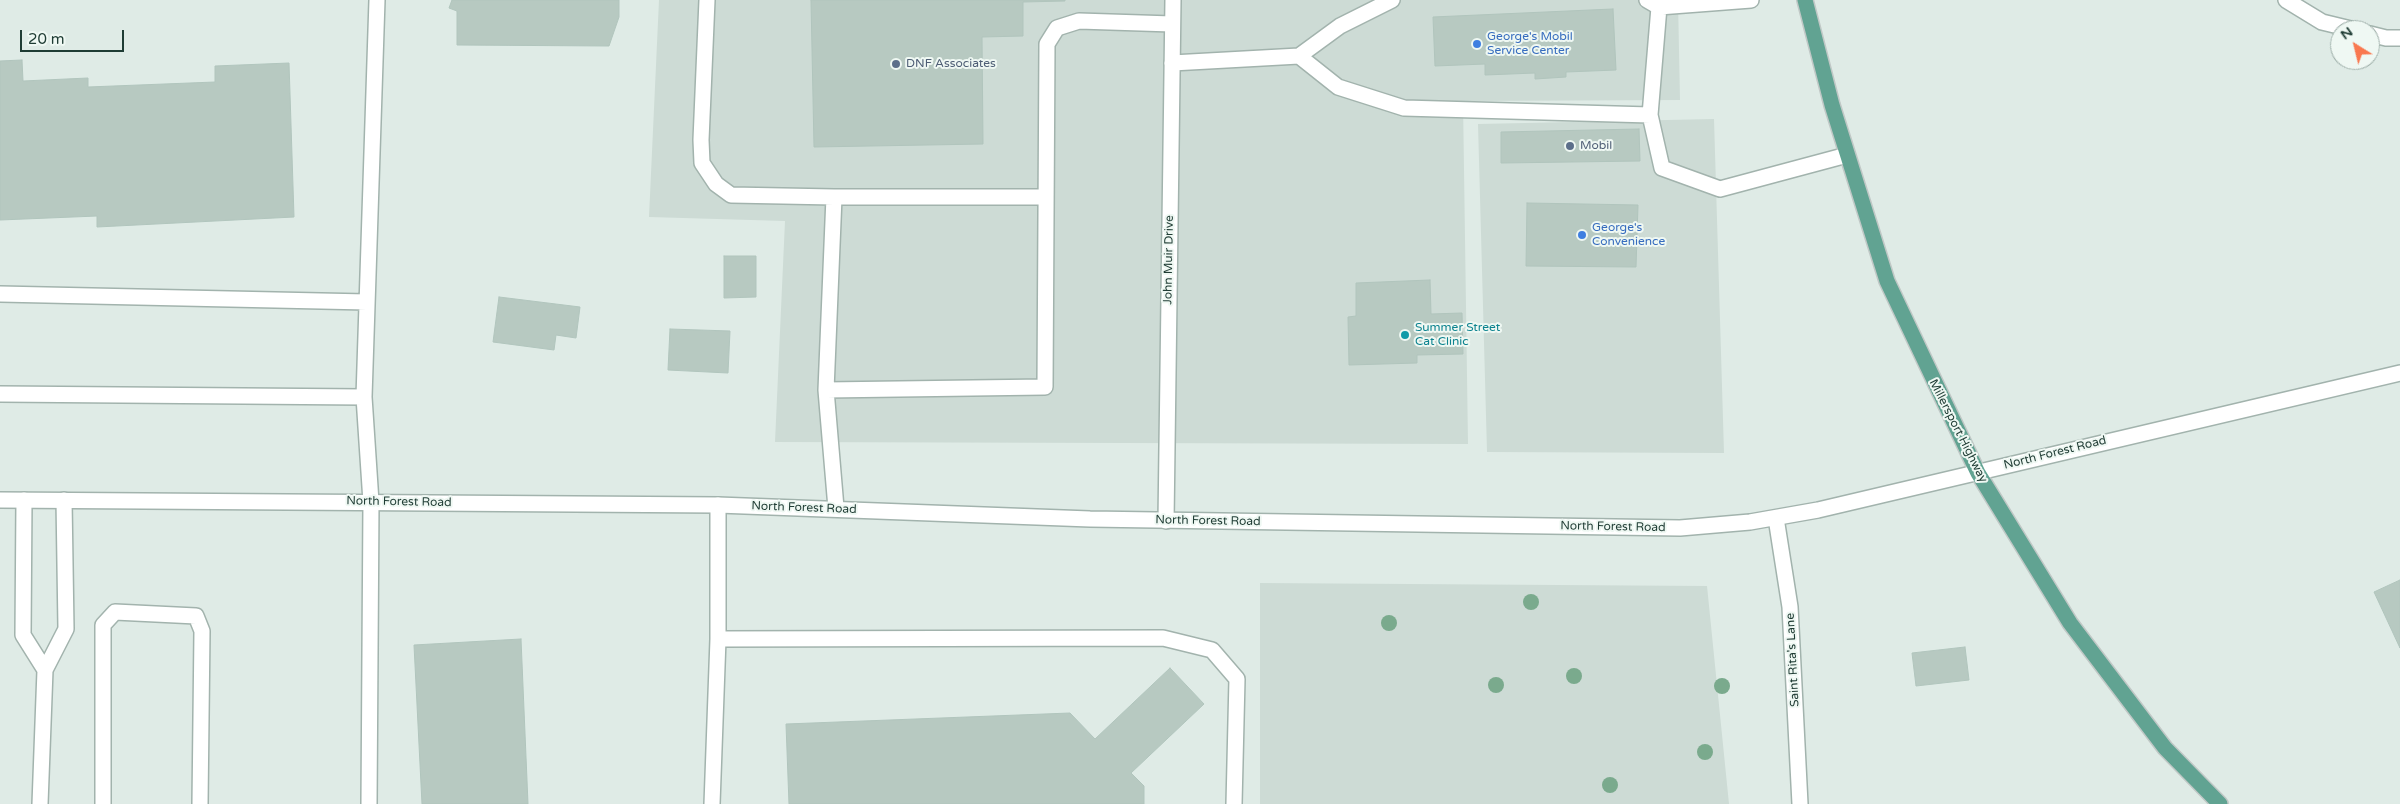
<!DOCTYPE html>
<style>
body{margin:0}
#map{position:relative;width:2400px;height:804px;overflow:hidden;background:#dfebe6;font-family:"Varela Round",sans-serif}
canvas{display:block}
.north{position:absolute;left:2330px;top:20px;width:50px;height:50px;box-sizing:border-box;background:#eff8f3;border:1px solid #9cada7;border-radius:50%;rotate:324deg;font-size:14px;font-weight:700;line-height:20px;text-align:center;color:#1f3c34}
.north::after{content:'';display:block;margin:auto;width:18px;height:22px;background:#f9784f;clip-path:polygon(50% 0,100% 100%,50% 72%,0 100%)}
.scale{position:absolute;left:20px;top:30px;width:104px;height:22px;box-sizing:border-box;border:2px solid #1f3c34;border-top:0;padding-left:6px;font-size:15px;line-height:18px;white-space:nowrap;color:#1f3c34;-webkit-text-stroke:4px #eff8f3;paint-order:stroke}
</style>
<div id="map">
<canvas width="2400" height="804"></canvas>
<div class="north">N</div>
<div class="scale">20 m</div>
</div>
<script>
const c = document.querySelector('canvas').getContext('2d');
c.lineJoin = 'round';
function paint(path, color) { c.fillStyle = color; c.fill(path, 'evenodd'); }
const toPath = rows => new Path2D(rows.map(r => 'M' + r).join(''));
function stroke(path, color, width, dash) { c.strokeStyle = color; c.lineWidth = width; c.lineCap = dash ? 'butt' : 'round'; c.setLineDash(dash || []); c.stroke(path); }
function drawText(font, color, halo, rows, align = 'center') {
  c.font = font + ' "Varela Round",sans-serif'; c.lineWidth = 4; c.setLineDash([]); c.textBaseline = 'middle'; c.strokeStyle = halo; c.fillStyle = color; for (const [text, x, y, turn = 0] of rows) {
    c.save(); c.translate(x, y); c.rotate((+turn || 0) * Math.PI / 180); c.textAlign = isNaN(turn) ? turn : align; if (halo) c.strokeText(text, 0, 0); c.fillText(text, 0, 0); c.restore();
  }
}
paint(toPath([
 [659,0,1678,0,1680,100,1463,101,1468,444,775,442,785,221,649,217],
 [1714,119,1724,453,1487,452,1478,124],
 [1260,583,1707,586,1729,804,1260,804]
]), '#cddbd5');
const building = toPath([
 [452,0,619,0,619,17,609,46,457,45,457,11,449,8,452,0],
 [811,0,1065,0,1065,1,1023,2,1023,36,982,37,983,144,814,147,811,0],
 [1613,9,1616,70,1566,72,1566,77,1535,79,1535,73,1485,75,1485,64,1435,66,1433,17,1613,9],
 [22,60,23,81,88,78,88,87,215,82,215,66,289,63,294,217,97,227,97,216,0,220,0,61,22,60],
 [1639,129,1640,161,1501,163,1501,132,1639,129],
 [1527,203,1638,205,1636,267,1526,266,1527,203],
 [724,256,756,256,756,297,724,298,724,256],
 [1430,280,1431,314,1462,313,1463,354,1417,355,1417,363,1349,365,1348,317,1356,316,1356,283,1430,280],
 [499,297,580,307,576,338,556,335,554,350,493,342,499,297],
 [670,329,730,331,728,373,668,370,670,329],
 [2400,580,2400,648,2374,592,2400,580],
 [521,639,528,804,422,804,414,645,521,639],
 [1965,647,1969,680,1916,686,1912,653,1965,647],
 [1170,668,1204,704,1131,773,1144,786,1144,804,789,804,786,724,1070,713,1095,739,1170,668]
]);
paint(building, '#b7c9c1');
stroke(building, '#b1c5bd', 1);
const service = toPath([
 [707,0,701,140,702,163,716,184,731,195,834,197],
 [1647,0,1659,7,1751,0],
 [2286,0,2322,22,2355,30],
 [1659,7,1650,115,1662,168,1720,189,1847,155],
 [2370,34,2386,38,2400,38],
 [1299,56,1338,87,1404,108,1650,115],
 [1172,63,1299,56,1340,26,1392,0],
 [0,294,367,302],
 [826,390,834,197,1046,197],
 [0,394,364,397],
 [24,500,23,635,45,670],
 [836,508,826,390,1045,387,1047,44,1057,28,1079,21,1172,24],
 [718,639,1163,638,1212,650,1237,679,1234,804],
 [40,804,45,670,66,629,64,500],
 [103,804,103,625,115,612,196,616,202,631,200,804],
 [369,804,371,502,364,397,377,0],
 [712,804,718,639,718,505]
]);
const minor = toPath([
 [1776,518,1790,607,1800,804],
 [1166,521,1173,0]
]);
const tertiary = toPath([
 [0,500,718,505,1090,519,1680,528,1750,522,1818,510,2400,373]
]);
const primary = toPath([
 [1805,0,1832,105,1887,281,1978,473,2070,623,2165,748,2220,804]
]);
stroke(service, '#a2b3ad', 18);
stroke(minor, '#a2b3ad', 18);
stroke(tertiary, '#a2b3ad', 18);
stroke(primary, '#c0c8c6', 18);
stroke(service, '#fff', 15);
stroke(minor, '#fff', 15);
stroke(tertiary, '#fff', 15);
stroke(primary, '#61a392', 15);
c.fillStyle = '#7aaa8d';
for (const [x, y] of [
 [1531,602],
 [1389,623],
 [1574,676],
 [1496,685],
 [1722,686],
 [1705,752],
 [1610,785]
]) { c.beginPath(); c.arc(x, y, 8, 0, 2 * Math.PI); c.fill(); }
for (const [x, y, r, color] of [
 [1477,44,5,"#3f7fe0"],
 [896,64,5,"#5c6f8a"],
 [1570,146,5,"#5c6f8a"],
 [1582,235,5,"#3f7fe0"],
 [1405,335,5,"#0f9aa8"]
]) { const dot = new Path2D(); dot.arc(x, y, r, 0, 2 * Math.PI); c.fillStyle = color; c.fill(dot); stroke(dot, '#eff8f3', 2); }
drawText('12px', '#366cbe', '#eff8f3', [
 ["George's Mobil",1487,37],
 ["Service Center",1487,51],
 ["George's",1592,228],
 ["Convenience",1592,242]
], 'left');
drawText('12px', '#4e5e75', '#eff8f3', [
 ["DNF Associates",906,64],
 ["Mobil",1580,146]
], 'left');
drawText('12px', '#1f3c34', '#eff8f3', [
 ["John Muir Drive",1169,260,-89],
 ["Millersport Highway",1958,431,63],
 ["North Forest Road",2055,453,-14],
 ["North Forest Road",399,502,1],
 ["North Forest Road",804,508,2],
 ["North Forest Road",1208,521,1],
 ["North Forest Road",1613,527,1],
 ["Saint Rita's Lane",1793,660,-93]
]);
drawText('12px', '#0d838f', '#eff8f3', [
 ["Summer Street",1415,328],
 ["Cat Clinic",1415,342]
], 'left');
</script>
